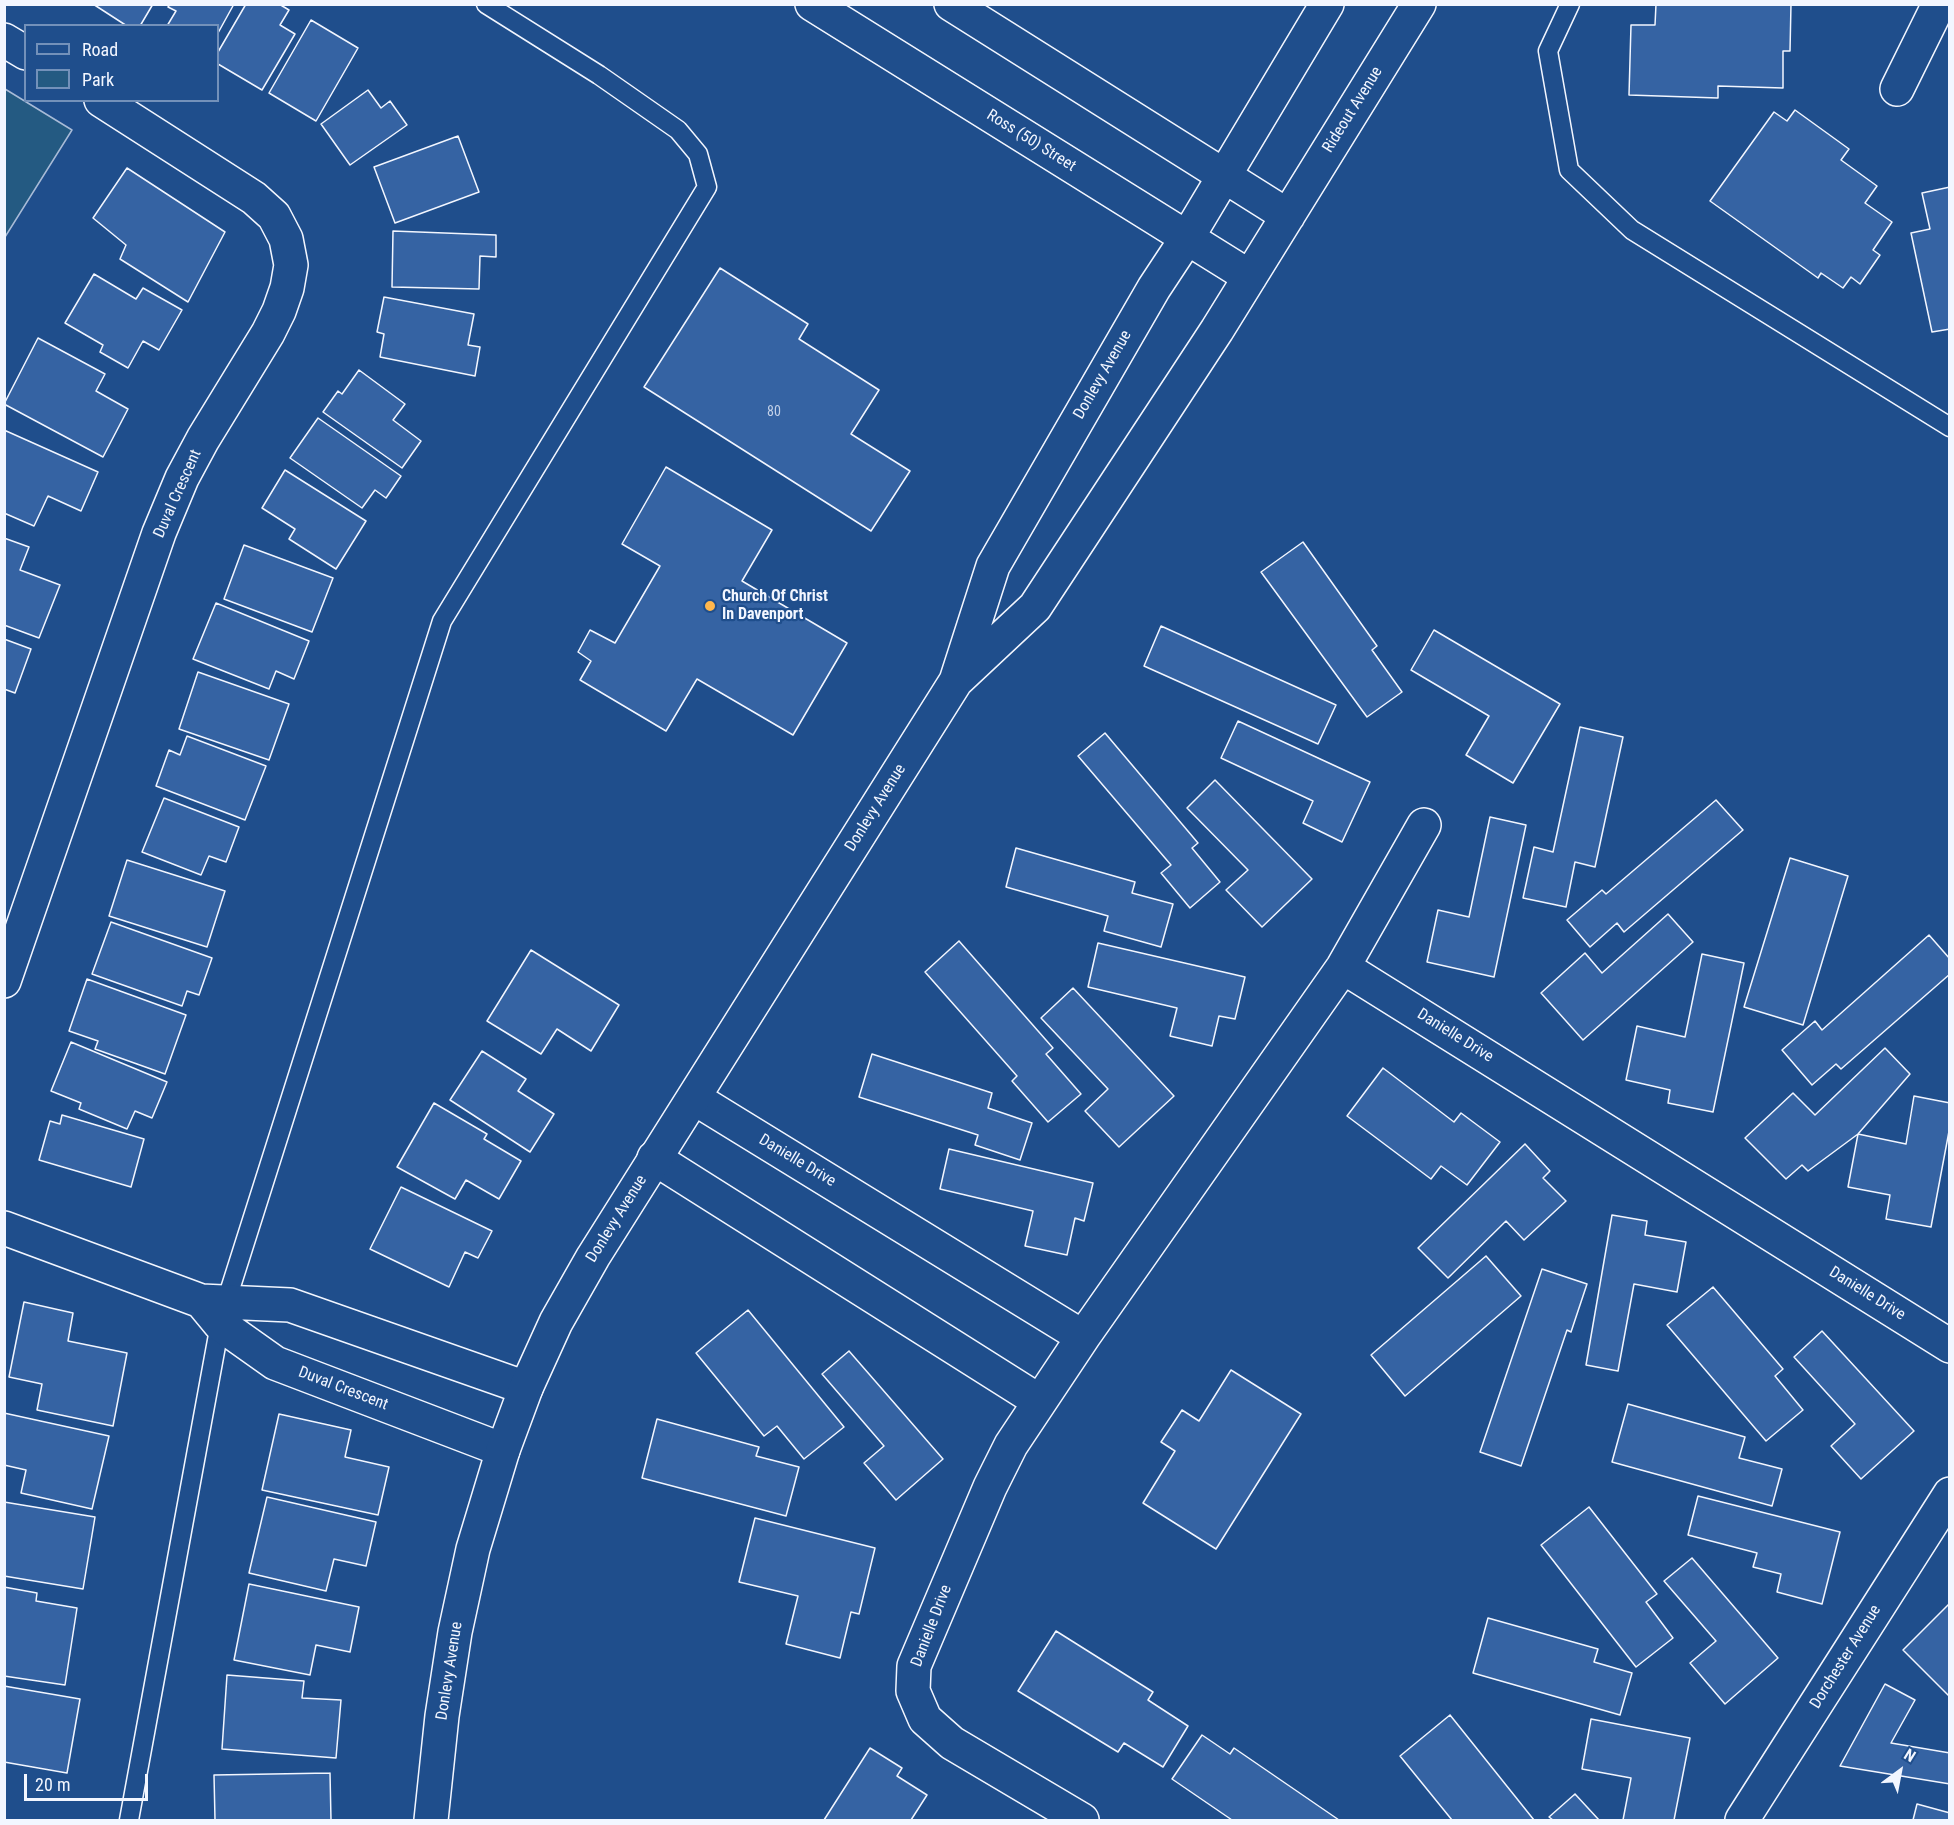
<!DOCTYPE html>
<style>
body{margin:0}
#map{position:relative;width:1954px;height:1825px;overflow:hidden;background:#1f4e8c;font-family:"Roboto Condensed",sans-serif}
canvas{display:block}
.frame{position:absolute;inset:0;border:6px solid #f2f6ff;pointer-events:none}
.legend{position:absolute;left:24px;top:24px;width:195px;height:78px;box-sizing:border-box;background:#1f4e8c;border:2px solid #7391ba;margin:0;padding:8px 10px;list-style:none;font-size:18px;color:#f2f6ff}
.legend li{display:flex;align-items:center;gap:12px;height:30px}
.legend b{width:30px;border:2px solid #7391ba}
.north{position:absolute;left:1870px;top:1741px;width:60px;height:60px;-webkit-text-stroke:4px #1f4e8c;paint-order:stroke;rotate:32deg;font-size:16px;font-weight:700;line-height:24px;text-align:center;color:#f2f6ff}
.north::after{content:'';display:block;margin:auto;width:21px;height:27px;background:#f2f6ff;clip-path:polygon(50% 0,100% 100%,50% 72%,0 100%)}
.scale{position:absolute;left:24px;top:1774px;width:124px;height:27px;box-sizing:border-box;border:3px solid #f2f6ff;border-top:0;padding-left:8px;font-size:18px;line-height:21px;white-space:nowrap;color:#f2f6ff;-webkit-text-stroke:4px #1f4e8c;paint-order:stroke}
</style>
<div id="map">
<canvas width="1954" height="1825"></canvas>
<div class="frame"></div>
<ul class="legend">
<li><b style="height:8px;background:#1f4e8c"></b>Road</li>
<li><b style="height:16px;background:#245a82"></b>Park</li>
</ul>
<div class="north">N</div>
<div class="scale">20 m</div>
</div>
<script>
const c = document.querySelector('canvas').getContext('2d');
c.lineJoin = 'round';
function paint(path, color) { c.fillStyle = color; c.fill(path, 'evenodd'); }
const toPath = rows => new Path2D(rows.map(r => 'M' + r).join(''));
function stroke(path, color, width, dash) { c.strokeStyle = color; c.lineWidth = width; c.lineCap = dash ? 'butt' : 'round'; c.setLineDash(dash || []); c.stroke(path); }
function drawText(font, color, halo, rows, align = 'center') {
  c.font = font + ' "Roboto Condensed",sans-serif'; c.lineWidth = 4.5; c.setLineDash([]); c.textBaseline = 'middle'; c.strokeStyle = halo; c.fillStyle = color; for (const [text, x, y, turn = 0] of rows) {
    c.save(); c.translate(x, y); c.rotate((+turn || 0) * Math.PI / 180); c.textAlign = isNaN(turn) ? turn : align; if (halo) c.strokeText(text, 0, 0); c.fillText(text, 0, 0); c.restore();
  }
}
const green = toPath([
 [5,89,72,130,5,237,5,89]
]);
paint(green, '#245a82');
stroke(green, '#a8bbd7', 1.5);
const building = toPath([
 [93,4,153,4,140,26,127,26,93,4],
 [170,4,234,4,218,33,218,26,167,26,176,11,168,7,170,4],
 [246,4,279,4,289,10,280,25,295,34,262,90,218,64,218,52,246,4],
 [1656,4,1791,4,1790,51,1783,51,1783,88,1718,86,1718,98,1629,95,1631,25,1655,25,1656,4],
 [311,20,358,48,316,121,269,93,311,20],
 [368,90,381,108,390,101,407,125,350,165,321,124,368,90],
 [1795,110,1849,149,1841,160,1877,186,1865,203,1892,222,1873,250,1880,255,1860,284,1851,277,1843,288,1821,273,1818,278,1710,201,1774,112,1787,121,1795,110],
 [458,136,479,192,395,223,374,167,458,136],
 [127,168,225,232,188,302,120,259,126,245,93,218,127,168],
 [1950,187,1950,329,1932,332,1911,233,1930,229,1922,193,1950,187],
 [393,231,496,235,496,257,480,256,479,289,392,287,393,231],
 [720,268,808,324,799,339,879,390,851,434,910,471,871,531,644,387,720,268],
 [94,274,136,299,143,288,182,310,159,350,143,341,128,368,100,352,103,345,65,323,94,274],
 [384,297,474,314,468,345,480,347,475,376,380,357,384,334,377,332,384,297],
 [38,338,105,374,96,391,128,409,103,457,4,404,38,338],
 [359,370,405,404,393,420,421,441,402,468,323,412,338,391,342,394,359,370],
 [318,418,401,476,386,498,375,490,362,508,290,458,318,418],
 [4,430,98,472,81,511,48,496,34,526,4,513,4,430],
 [666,467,772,530,742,581,847,643,793,735,697,679,666,731,580,680,591,661,578,652,590,630,615,643,660,566,622,544,666,467],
 [285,470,366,521,336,569,289,539,295,529,262,508,285,470],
 [4,538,29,547,20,570,60,585,39,638,4,625,4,538],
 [1303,542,1377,646,1372,650,1402,692,1367,717,1261,572,1303,542],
 [244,545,333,578,312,632,224,599,244,545],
 [216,603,309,641,294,679,276,671,269,689,193,659,216,603],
 [1161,626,1336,705,1318,744,1144,666,1161,626],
 [1434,630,1560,704,1513,783,1466,755,1489,716,1411,670,1434,630],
 [4,639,31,649,15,693,4,689,4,639],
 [198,672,289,704,269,760,179,729,198,672],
 [1238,721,1370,782,1342,842,1303,823,1313,801,1221,758,1238,721],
 [1580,727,1623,737,1595,867,1575,862,1566,907,1523,898,1534,847,1553,852,1580,727],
 [1105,733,1198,843,1192,848,1220,882,1190,908,1161,873,1171,865,1078,756,1105,733],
 [187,736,266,766,245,820,156,786,169,750,180,755,187,736],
 [1215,780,1312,879,1262,927,1226,890,1248,870,1187,808,1215,780],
 [164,798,239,827,226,862,209,856,201,875,142,852,164,798],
 [1716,800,1743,830,1624,932,1617,923,1590,947,1567,920,1602,890,1606,894,1716,800],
 [1490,817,1526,825,1494,977,1427,962,1438,910,1469,917,1490,817],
 [1016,848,1135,882,1132,893,1173,904,1161,947,1104,931,1108,916,1006,887,1016,848],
 [1790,858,1848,876,1803,1025,1744,1007,1790,858],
 [127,860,225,891,207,947,109,916,127,860],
 [1668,914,1693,942,1583,1040,1541,993,1585,953,1602,973,1668,914],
 [111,922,212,958,199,995,187,991,182,1006,92,974,111,922],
 [1929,935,1950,959,1950,974,1841,1069,1836,1064,1812,1085,1782,1050,1815,1021,1822,1030,1929,935],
 [959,941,1053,1048,1046,1054,1081,1094,1048,1122,1012,1081,1017,1076,925,972,959,941],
 [1098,943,1245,977,1235,1019,1219,1016,1212,1046,1170,1036,1177,1008,1088,987,1098,943],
 [531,950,619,1005,591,1051,557,1029,541,1054,487,1021,531,950],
 [1702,954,1744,963,1713,1112,1668,1103,1670,1090,1626,1080,1637,1026,1685,1037,1702,954],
 [87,979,186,1015,165,1074,95,1049,98,1041,69,1031,87,979],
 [1073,988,1174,1096,1119,1147,1085,1111,1108,1089,1041,1018,1073,988],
 [71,1042,167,1082,152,1118,135,1111,127,1129,79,1109,81,1103,51,1091,71,1042],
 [1885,1048,1910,1074,1858,1134,1808,1171,1802,1165,1786,1179,1745,1138,1793,1093,1815,1115,1885,1048],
 [482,1051,526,1079,518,1091,554,1114,530,1152,450,1100,482,1051],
 [872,1054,992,1093,988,1108,1032,1123,1020,1160,975,1145,978,1135,859,1097,872,1054],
 [1383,1068,1454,1122,1461,1113,1500,1142,1467,1185,1441,1166,1431,1179,1347,1116,1383,1068],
 [1914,1096,1950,1103,1950,1126,1931,1227,1886,1219,1890,1195,1848,1187,1858,1134,1906,1144,1914,1096],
 [434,1103,487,1134,484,1139,521,1161,499,1199,466,1180,455,1199,397,1167,434,1103],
 [62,1115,144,1139,131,1187,39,1160,50,1121,60,1124,62,1115],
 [1525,1144,1550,1171,1543,1178,1566,1201,1524,1240,1506,1221,1448,1278,1418,1248,1525,1144],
 [949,1149,1093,1183,1084,1221,1075,1218,1067,1255,1025,1246,1033,1211,940,1189,949,1149],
 [401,1187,492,1231,478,1258,465,1252,449,1287,370,1249,401,1187],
 [1612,1215,1647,1221,1645,1235,1686,1242,1677,1292,1634,1284,1618,1371,1586,1365,1612,1215],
 [1486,1256,1521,1296,1405,1396,1371,1355,1486,1256],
 [1542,1269,1587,1284,1571,1332,1567,1330,1521,1466,1480,1452,1542,1269],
 [1713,1287,1783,1369,1775,1376,1803,1410,1766,1441,1667,1325,1713,1287],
 [24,1302,73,1313,68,1341,127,1353,113,1426,37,1410,42,1384,9,1377,24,1302],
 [748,1310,844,1427,804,1459,777,1426,764,1436,696,1353,748,1310],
 [1822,1331,1914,1431,1861,1479,1831,1446,1855,1424,1794,1357,1822,1331],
 [849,1351,943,1459,896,1500,864,1463,884,1446,822,1374,849,1351],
 [1231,1370,1301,1414,1216,1549,1143,1503,1175,1451,1161,1442,1182,1410,1199,1421,1231,1370],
 [1628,1404,1745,1437,1739,1458,1782,1469,1772,1506,1612,1462,1628,1404],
 [4,1413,109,1436,92,1509,21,1493,26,1470,4,1465,4,1413],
 [279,1414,351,1430,345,1457,389,1467,378,1515,262,1490,279,1414],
 [657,1419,759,1447,756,1456,799,1467,786,1516,642,1478,657,1419],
 [1698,1496,1840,1532,1822,1604,1777,1592,1781,1574,1753,1567,1757,1553,1688,1535,1698,1496],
 [267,1497,376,1522,366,1566,334,1559,326,1591,249,1573,267,1497],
 [4,1502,95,1517,83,1589,4,1576,4,1502],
 [1589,1507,1657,1594,1646,1602,1673,1638,1636,1667,1541,1545,1589,1507],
 [755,1518,875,1548,859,1614,851,1612,840,1658,786,1644,798,1596,739,1582,755,1518],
 [1692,1558,1778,1658,1725,1704,1690,1663,1716,1641,1664,1581,1692,1558],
 [249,1584,359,1607,350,1652,316,1645,310,1675,234,1660,249,1584],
 [4,1587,37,1593,36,1601,77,1608,65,1685,4,1676,4,1587],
 [1950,1603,1950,1697,1903,1650,1950,1603],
 [1488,1618,1598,1649,1594,1662,1632,1673,1620,1715,1473,1673,1488,1618],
 [1056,1631,1153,1692,1148,1700,1188,1726,1163,1767,1124,1743,1118,1752,1018,1691,1056,1631],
 [227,1675,304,1681,302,1698,341,1700,336,1758,222,1749,227,1675],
 [1885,1684,1915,1700,1891,1743,1950,1753,1950,1784,1840,1766,1885,1684],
 [4,1686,80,1699,67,1773,4,1762,4,1686],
 [1450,1715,1534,1820,1452,1820,1400,1756,1450,1715],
 [1591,1719,1690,1738,1674,1820,1623,1820,1631,1778,1582,1769,1591,1719],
 [1202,1735,1230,1754,1234,1748,1339,1820,1232,1820,1172,1779,1202,1735],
 [870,1748,902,1768,897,1776,927,1795,911,1820,824,1820,870,1748],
 [330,1773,331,1820,215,1820,214,1775,330,1773],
 [1575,1794,1599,1820,1553,1820,1549,1817,1575,1794],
 [1917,1804,1950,1813,1950,1820,1913,1820,1917,1804]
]);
paint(building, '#3563a3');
stroke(building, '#f2f6ff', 1.5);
const service = toPath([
 [1570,4,1548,51,1569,170,1632,230,1950,427],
 [129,1820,220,1324,226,1302,442,621,707,187,698,154,678,130,599,75,486,4]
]);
const minor = toPath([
 [4,40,26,53],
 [1897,89,1939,4],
 [1343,967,1950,1346],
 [4,981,159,533,182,478,203,439,268,333,279,311,287,288,291,265,286,239,274,216,254,198,101,100],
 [694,1098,1083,1337],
 [654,1158,1039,1401],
 [4,1228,201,1301,290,1305,526,1388],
 [201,1301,220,1324,275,1363,503,1450],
 [1082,1820,952,1743,925,1719,913,1691,914,1666,990,1487,1011,1445,1083,1337,1343,967,1424,825],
 [1742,1820,1950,1494]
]);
const tertiary = toPath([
 [812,4,1250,277],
 [951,4,1288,216],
 [957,680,1035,607,1217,330,1419,4],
 [431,1820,442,1716,455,1632,473,1549,503,1450,526,1388,556,1322,593,1257,956,681,993,566,1154,288,1187,238,1327,4]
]);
stroke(service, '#f2f6ff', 21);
stroke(minor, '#f2f6ff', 36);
stroke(tertiary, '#f2f6ff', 36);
stroke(service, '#1f4e8c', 18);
stroke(minor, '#1f4e8c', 33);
stroke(tertiary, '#1f4e8c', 33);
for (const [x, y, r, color] of [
 [710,606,6,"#ffb74d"]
]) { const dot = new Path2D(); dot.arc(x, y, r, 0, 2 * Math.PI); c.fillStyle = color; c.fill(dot); stroke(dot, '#1f4e8c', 2); }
drawText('14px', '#c3d1e8', null, [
 ["80",774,412]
]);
drawText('16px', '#f2f6ff', '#1f4e8c', [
 ["Rideout Avenue",1353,110,-58],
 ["Ross (50) Street",1031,141,32],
 ["Donlevy Avenue",1103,375,-60],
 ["Duval Crescent",178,494,-66],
 ["Donlevy Avenue",876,808,-58],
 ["Danielle Drive",1455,1036,32],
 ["Danielle Drive",797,1161,31],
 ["Donlevy Avenue",617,1219,-58],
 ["Danielle Drive",1867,1294,32],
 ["Duval Crescent",343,1389,21],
 ["Danielle Drive",932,1626,-69],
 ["Dorchester Avenue",1846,1657,-58],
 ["Donlevy Avenue",450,1671,-81]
]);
drawText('bold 16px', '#f2f6ff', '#1f4e8c', [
 ["Church Of Christ",722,597],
 ["In Davenport",722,615]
], 'left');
</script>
